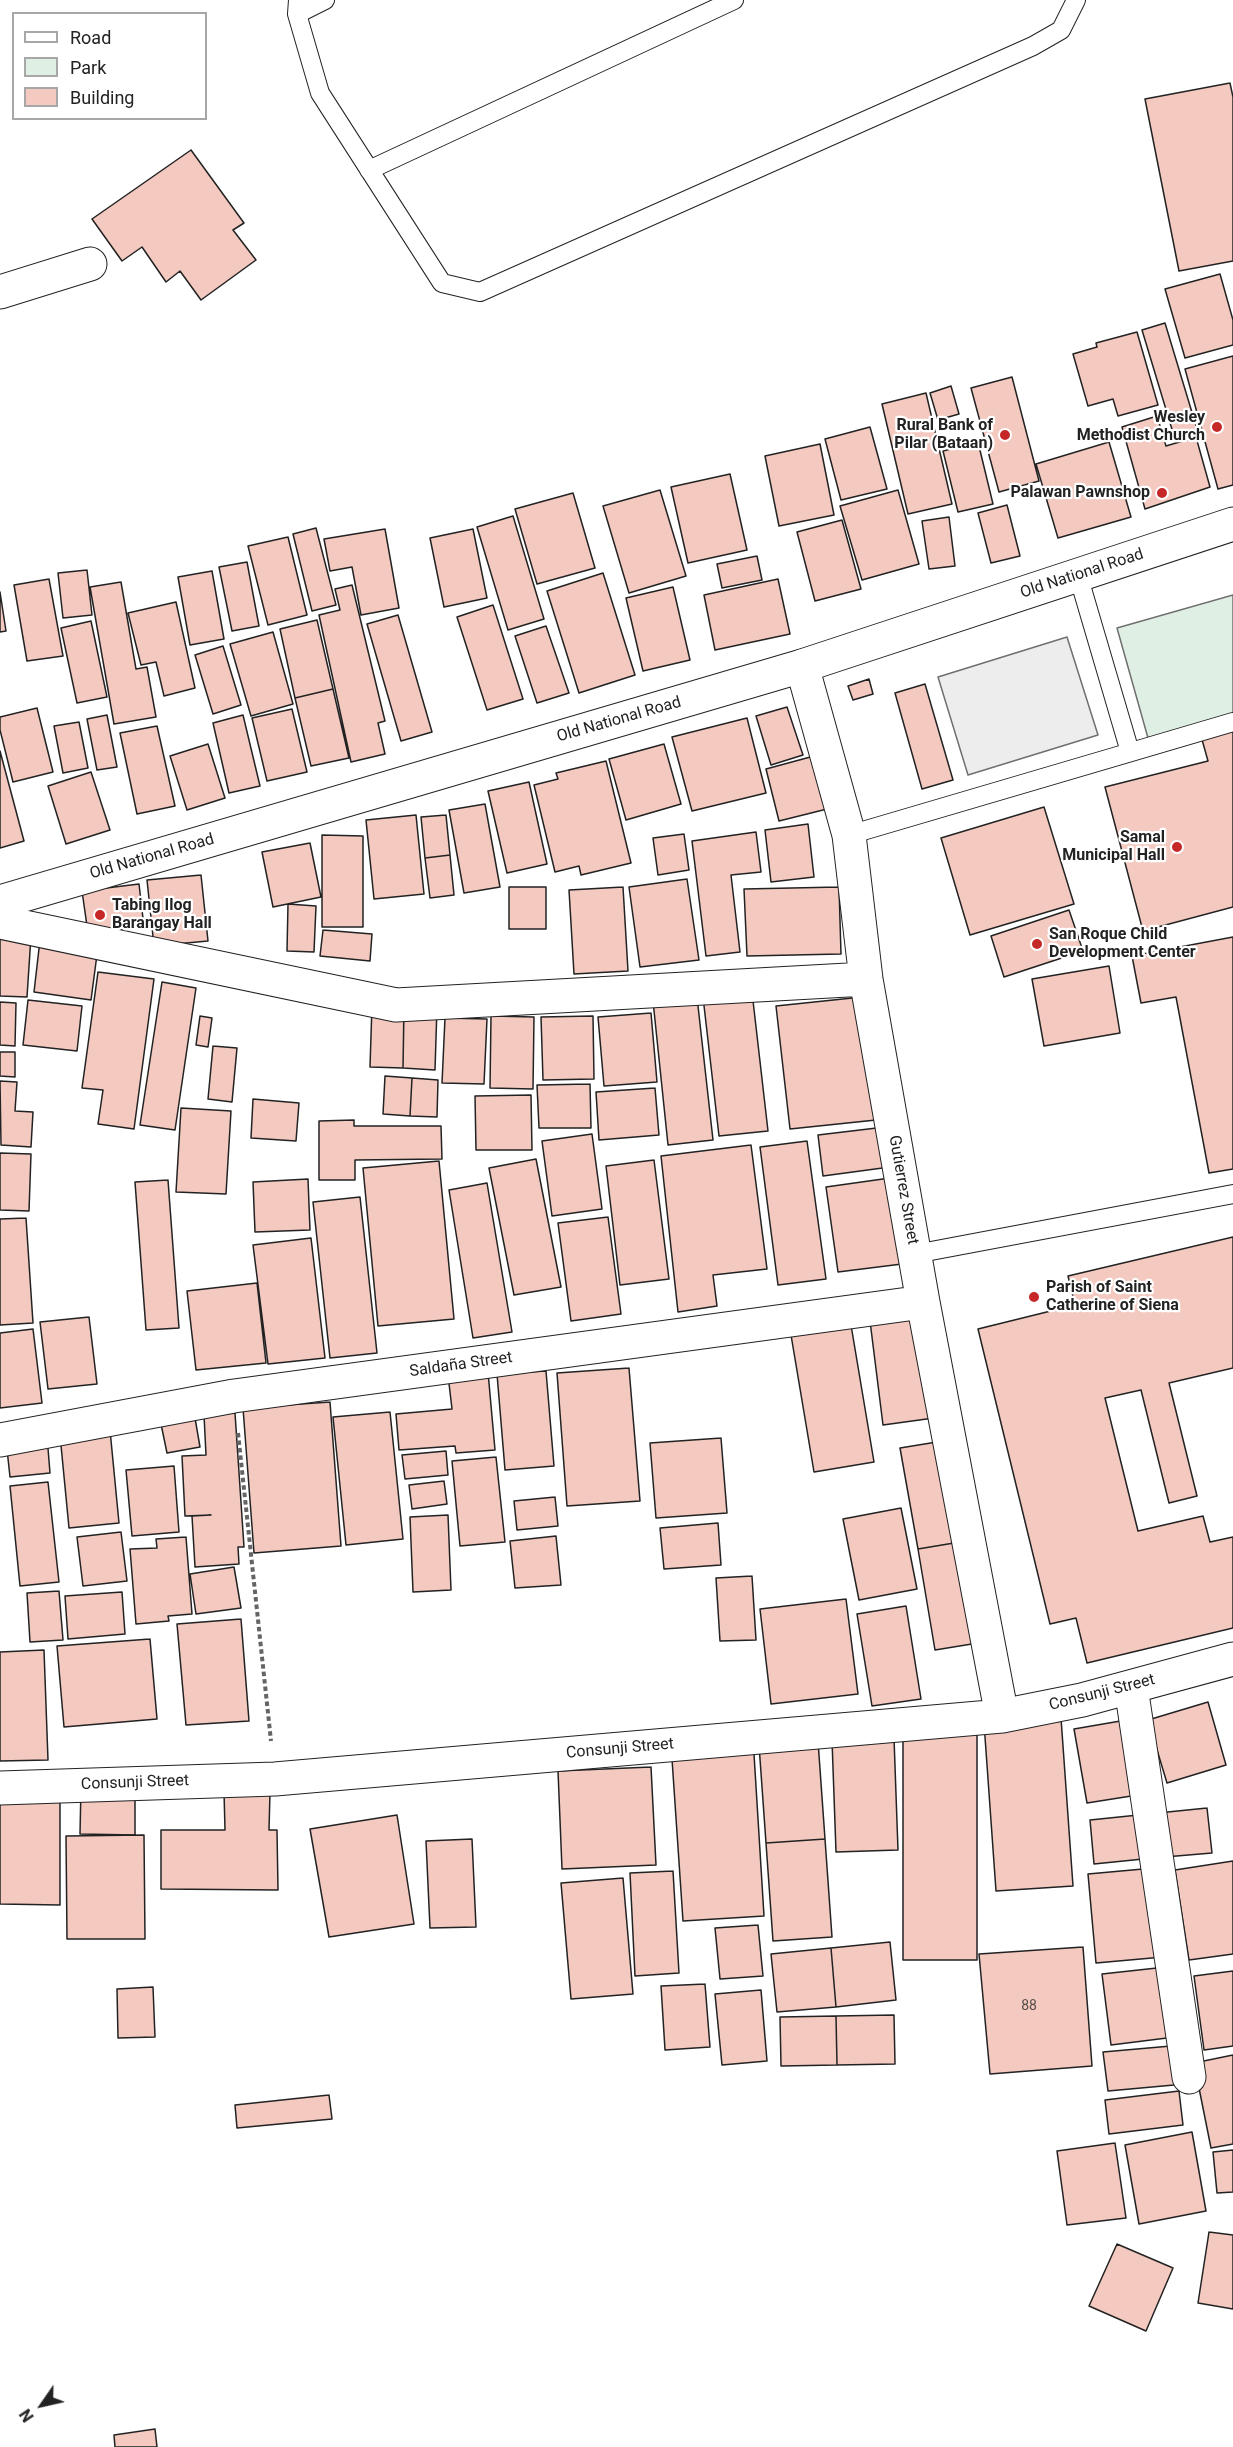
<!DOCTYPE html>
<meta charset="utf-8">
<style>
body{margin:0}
#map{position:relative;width:1233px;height:2447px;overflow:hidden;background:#fff;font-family:Roboto,sans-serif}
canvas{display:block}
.legend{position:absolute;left:12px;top:12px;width:195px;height:108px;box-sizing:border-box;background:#fff;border:2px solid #a7a7a7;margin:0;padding:8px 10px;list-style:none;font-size:18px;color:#222}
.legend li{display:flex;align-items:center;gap:12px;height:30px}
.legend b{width:30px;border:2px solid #a7a7a7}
.north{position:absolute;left:12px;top:2375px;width:60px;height:60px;-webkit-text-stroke:4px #fff;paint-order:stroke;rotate:236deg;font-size:16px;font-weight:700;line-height:24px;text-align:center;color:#222}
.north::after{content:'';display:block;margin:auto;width:21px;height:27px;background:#222;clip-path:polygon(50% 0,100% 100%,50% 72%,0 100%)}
</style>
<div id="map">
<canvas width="1233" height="2447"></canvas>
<ul class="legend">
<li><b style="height:8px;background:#fff"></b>Road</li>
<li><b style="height:16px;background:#e0efe3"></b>Park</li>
<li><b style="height:16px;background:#f3c9c0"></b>Building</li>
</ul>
<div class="north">N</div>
</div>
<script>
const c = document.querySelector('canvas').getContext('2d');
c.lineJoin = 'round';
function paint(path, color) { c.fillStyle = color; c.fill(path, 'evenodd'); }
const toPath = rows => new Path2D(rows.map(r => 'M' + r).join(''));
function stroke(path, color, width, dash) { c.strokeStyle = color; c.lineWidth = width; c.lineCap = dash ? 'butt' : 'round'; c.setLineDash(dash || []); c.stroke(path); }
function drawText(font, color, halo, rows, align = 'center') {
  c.font = font + ' Roboto,sans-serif'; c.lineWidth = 4.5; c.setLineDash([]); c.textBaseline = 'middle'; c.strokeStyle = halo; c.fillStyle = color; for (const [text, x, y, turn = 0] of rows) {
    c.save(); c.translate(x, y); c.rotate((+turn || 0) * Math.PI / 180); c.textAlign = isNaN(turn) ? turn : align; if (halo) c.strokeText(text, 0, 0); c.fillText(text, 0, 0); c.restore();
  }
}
const green = toPath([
 [1233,595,1233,714,1148,738,1117,628,1233,595]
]);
paint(green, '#e0efe3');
stroke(green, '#6f6f6f', 1.5);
const parking = toPath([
 [1067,637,1098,735,968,775,938,677,1067,637]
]);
paint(parking, '#ededed');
stroke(parking, '#6f6f6f', 1.5);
const building = toPath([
 [1230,83,1233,97,1233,261,1179,271,1145,99,1230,83],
 [191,150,244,223,233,230,256,260,201,300,180,271,166,282,142,247,122,261,92,219,191,150],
 [1220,274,1233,320,1233,345,1185,358,1165,289,1220,274],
 [1165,323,1197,429,1174,436,1142,330,1165,323],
 [1137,332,1158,405,1118,416,1113,399,1088,406,1073,354,1097,347,1096,343,1137,332],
 [1233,356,1233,485,1218,489,1185,369,1233,356],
 [1012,377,1039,481,999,492,971,388,1012,377],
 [951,386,959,414,938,420,930,393,951,386],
 [926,393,952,504,908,514,882,404,926,393],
 [1157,416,1166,446,1196,437,1210,487,1145,509,1122,427,1157,416],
 [870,427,887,489,841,500,825,439,870,427],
 [978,442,993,504,958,512,943,451,978,442],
 [1109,442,1131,517,1058,538,1036,464,1109,442],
 [820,444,834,515,779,526,765,456,820,444],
 [730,474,747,550,688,563,671,487,730,474],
 [660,490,686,576,629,593,603,506,660,490],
 [898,490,919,564,862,580,840,506,898,490],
 [573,493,595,568,537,584,515,509,573,493],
 [1007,505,1020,556,991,563,978,513,1007,505],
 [513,516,544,619,508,630,477,527,513,516],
 [949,517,955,566,929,569,922,521,949,517],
 [842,520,861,589,815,601,797,532,842,520],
 [316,528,336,605,312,611,293,534,316,528],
 [385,529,399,608,361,615,352,567,330,571,324,539,385,529],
 [473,529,487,598,444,607,430,538,473,529],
 [288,537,307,615,268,625,248,546,288,537],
 [757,556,762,580,722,588,717,564,757,556],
 [247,562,259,626,232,631,219,567,247,562],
 [87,570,92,615,63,618,58,573,87,570],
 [212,571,224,639,190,645,178,577,212,571],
 [603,573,635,675,579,693,547,591,603,573],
 [49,579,63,656,27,661,14,585,49,579],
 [778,579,790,634,715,650,704,595,778,579],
 [121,582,136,669,147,667,156,717,114,724,90,587,121,582],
 [352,585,385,721,378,723,385,754,351,762,319,615,340,610,335,589,352,585],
 [673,587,690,660,643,671,626,598,673,587],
 [0,592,6,631,0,632,0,592],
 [176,602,195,688,164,696,156,662,141,665,128,613,176,602],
 [493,605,523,699,487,710,457,617,493,605],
 [398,615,432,732,401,741,367,624,398,615],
 [317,620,333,689,295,698,280,629,317,620],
 [91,621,107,697,77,703,61,628,91,621],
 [546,626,569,693,537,703,515,636,546,626],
 [273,632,293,704,251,716,230,644,273,632],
 [223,646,241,705,213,714,195,655,223,646],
 [869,679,873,694,853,700,848,686,869,679],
 [925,684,953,780,922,789,895,693,925,684],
 [333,689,349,758,311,766,295,698,333,689],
 [787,707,803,755,771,765,756,716,787,707],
 [37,708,53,772,13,782,0,730,0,717,37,708],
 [292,709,307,772,267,781,252,718,292,709],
 [107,715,117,767,97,770,87,719,107,715],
 [243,715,260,786,229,793,213,723,243,715],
 [747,718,766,793,692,811,672,737,747,718],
 [79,722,88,768,63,773,54,726,79,722],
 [157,726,175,806,137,814,120,733,157,726],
 [1233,728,1233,907,1143,931,1105,787,1208,761,1201,736,1233,728],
 [208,744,225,798,187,810,170,756,208,744],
 [664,744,681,804,626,820,609,759,664,744],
 [0,751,24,841,0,848,0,751],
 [814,756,827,809,779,821,766,769,814,756],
 [606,761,631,863,581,875,579,866,555,872,534,785,558,779,556,773,606,761],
 [91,772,110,830,66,844,48,786,91,772],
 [529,782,547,864,507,873,488,791,529,782],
 [485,804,500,887,464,893,449,810,485,804],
 [1044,807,1074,904,970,935,941,838,1044,807],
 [416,815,424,894,374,899,366,820,416,815],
 [446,815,450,855,425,858,421,817,446,815],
 [808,824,814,877,771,882,765,830,808,824],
 [756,832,761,872,731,875,740,952,706,956,692,841,756,832],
 [684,834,689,870,658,875,653,838,684,834],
 [322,835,363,836,363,927,322,927,322,835],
 [310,843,321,897,273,907,262,852,310,843],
 [450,855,454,895,430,898,425,858,450,855],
 [201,875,208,941,154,946,147,880,201,875],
 [687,879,699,960,640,967,629,887,687,879],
 [139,884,144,927,88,933,82,891,139,884],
 [509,887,546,887,546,929,509,929,509,887],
 [623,887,628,971,574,974,569,890,623,887],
 [839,887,841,954,747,956,744,889,839,887],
 [288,904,316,906,314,952,287,951,288,904],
 [1069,910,1083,951,1004,977,991,936,1069,910],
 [323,930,372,934,370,961,320,956,323,930],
 [0,934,31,936,27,997,0,996,0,934],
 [1233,937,1233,1169,1209,1173,1176,997,1141,1003,1132,956,1233,937],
 [40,940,98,947,91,1000,34,992,40,940],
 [1109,966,1120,1033,1044,1046,1032,979,1109,966],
 [98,972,154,979,134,1129,98,1124,103,1090,82,1088,98,972],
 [162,982,196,988,175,1130,140,1125,162,982],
 [752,992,768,1131,719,1136,703,997,752,992],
 [697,997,713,1140,668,1145,653,1001,697,997],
 [862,997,876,1120,790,1129,776,1006,862,997],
 [28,1000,82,1006,77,1051,23,1045,28,1000],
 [0,1002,16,1003,15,1046,0,1045,0,1002],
 [372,1005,404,1007,403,1068,370,1067,372,1005],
 [404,1007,437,1007,435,1070,403,1068,404,1007],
 [651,1013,657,1082,604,1086,598,1017,651,1013],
 [200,1016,212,1018,208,1047,196,1045,200,1016],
 [491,1016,534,1017,533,1089,490,1088,491,1016],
 [593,1016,594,1079,543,1080,541,1017,593,1016],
 [445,1018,487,1019,484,1084,442,1083,445,1018],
 [213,1046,237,1048,232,1102,208,1099,213,1046],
 [0,1052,15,1052,15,1077,0,1076,0,1052],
 [385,1076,412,1078,410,1116,383,1114,385,1076],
 [412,1078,438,1080,437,1117,410,1116,412,1078],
 [0,1081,17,1082,15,1111,33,1112,31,1147,1,1145,0,1081],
 [590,1084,591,1128,539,1128,537,1085,590,1084],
 [655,1088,659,1135,599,1140,596,1092,655,1088],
 [531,1095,532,1150,476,1150,475,1096,531,1095],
 [253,1099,299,1103,296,1141,251,1138,253,1099],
 [181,1108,231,1111,226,1194,176,1192,181,1108],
 [354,1120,354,1126,441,1126,442,1159,355,1160,355,1180,319,1180,319,1121,354,1120],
 [885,1127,890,1167,823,1176,818,1135,885,1127],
 [592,1134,602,1209,552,1216,542,1141,592,1134],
 [807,1141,826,1279,778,1285,760,1147,807,1141],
 [751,1145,767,1269,713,1275,717,1306,678,1312,661,1156,751,1145],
 [0,1153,31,1154,29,1211,0,1210,0,1153],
 [536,1159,561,1287,514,1295,489,1168,536,1159],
 [654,1160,669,1279,620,1285,606,1166,654,1160],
 [439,1161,454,1319,378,1326,363,1168,439,1161],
 [890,1178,902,1264,838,1272,826,1187,890,1178],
 [308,1179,310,1230,255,1232,253,1182,308,1179],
 [168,1180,179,1328,146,1330,135,1182,168,1180],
 [487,1183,512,1332,473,1338,449,1190,487,1183],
 [360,1197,377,1353,330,1358,313,1202,360,1197],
 [608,1217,621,1314,571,1321,558,1223,608,1217],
 [26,1218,33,1323,0,1325,0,1219,26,1218],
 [1233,1237,1233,1368,1169,1383,1197,1496,1169,1503,1141,1390,1105,1398,1138,1531,1203,1516,1210,1542,1233,1537,1233,1628,1087,1663,1076,1618,1050,1624,978,1329,1075,1305,1068,1276,1233,1237],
 [311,1238,325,1358,268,1364,253,1245,311,1238],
 [257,1283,266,1363,196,1370,187,1291,257,1283],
 [921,1315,934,1418,883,1425,870,1321,921,1315],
 [89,1317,97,1384,48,1389,40,1322,89,1317],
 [851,1325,874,1462,814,1472,791,1335,851,1325],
 [33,1329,42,1403,0,1408,0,1333,33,1329],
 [629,1368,640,1501,567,1506,557,1373,629,1368],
 [546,1371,554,1466,505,1470,497,1374,546,1371],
 [488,1372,495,1450,456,1453,455,1446,399,1450,396,1414,452,1409,448,1375,488,1372],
 [330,1402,341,1546,254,1553,243,1408,330,1402],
 [390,1412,403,1539,346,1545,333,1417,390,1412],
 [235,1413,244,1547,238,1547,239,1564,195,1567,192,1516,211,1515,185,1516,182,1456,206,1455,204,1415,235,1413],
 [195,1418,200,1447,167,1453,161,1424,195,1418],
 [110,1430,119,1523,69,1528,60,1435,110,1430],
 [47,1436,50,1473,10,1477,6,1440,47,1436],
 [721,1438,727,1513,656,1518,650,1443,721,1438],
 [943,1441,960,1542,918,1549,900,1448,943,1441],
 [446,1451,448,1475,405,1479,402,1455,446,1451],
 [496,1457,505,1542,460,1546,452,1461,496,1457],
 [174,1466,179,1532,132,1536,126,1470,174,1466],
 [444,1481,447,1504,412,1509,409,1485,444,1481],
 [48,1482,59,1582,20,1586,10,1486,48,1482],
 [555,1497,558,1526,517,1530,514,1501,555,1497],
 [901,1508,917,1589,859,1600,843,1519,901,1508],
 [448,1515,451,1590,413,1592,410,1517,448,1515],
 [718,1523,721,1565,664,1569,660,1528,718,1523],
 [121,1532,127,1581,83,1586,77,1537,121,1532],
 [556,1536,561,1585,515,1588,510,1541,556,1536],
 [186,1537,192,1614,168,1616,169,1621,136,1624,130,1549,157,1548,156,1539,186,1537],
 [960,1542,978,1643,935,1650,918,1549,960,1542],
 [234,1567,241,1608,196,1614,190,1574,234,1567],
 [752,1576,756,1640,720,1641,716,1578,752,1576],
 [59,1591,63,1640,30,1642,27,1593,59,1591],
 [122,1592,125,1634,68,1639,65,1596,122,1592],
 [846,1599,858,1694,771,1704,760,1609,846,1599],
 [906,1606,921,1699,872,1706,857,1614,906,1606],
 [241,1619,249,1721,186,1725,177,1624,241,1619],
 [150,1639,157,1719,64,1727,57,1646,150,1639],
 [44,1650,48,1760,0,1761,0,1652,44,1650],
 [1208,1702,1226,1765,1167,1783,1148,1720,1208,1702],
 [1061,1718,1073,1886,996,1891,984,1723,1061,1718],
 [1132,1719,1144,1794,1087,1803,1074,1729,1132,1719],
 [903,1730,977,1730,977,1960,903,1960,903,1730],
 [894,1738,898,1850,836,1852,832,1740,894,1738],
 [818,1741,825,1839,766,1843,759,1745,818,1741],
 [754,1754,764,1916,683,1921,672,1759,754,1754],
 [651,1767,656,1865,562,1869,558,1771,651,1767],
 [81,1786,135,1788,135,1835,80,1834,81,1786],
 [224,1792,270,1792,269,1830,277,1830,278,1890,161,1889,161,1830,225,1830,224,1792],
 [0,1796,60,1797,60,1905,0,1904,0,1796],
 [1207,1808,1212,1853,1153,1858,1148,1814,1207,1808],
 [1148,1814,1153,1858,1094,1864,1090,1820,1148,1814],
 [397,1815,414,1924,329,1937,310,1829,397,1815],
 [144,1835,145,1939,67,1939,66,1836,144,1835],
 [472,1839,476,1927,430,1928,426,1841,472,1839],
 [825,1839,832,1937,773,1941,766,1843,825,1839],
 [1233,1861,1233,1954,1189,1960,1175,1870,1233,1861],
 [1154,1868,1163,1957,1096,1963,1088,1874,1154,1868],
 [673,1871,679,1973,635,1976,630,1873,673,1871],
 [623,1878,633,1994,571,1999,561,1883,623,1878],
 [758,1925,763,1976,720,1979,715,1928,758,1925],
 [890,1942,896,2000,836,2007,831,1948,890,1942],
 [1083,1947,1092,2066,990,2074,979,1954,1083,1947],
 [831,1948,836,2007,777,2012,771,1954,831,1948],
 [1166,1967,1175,2037,1111,2045,1102,1974,1166,1967],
 [1233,1971,1233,2046,1204,2050,1194,1976,1233,1971],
 [705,1984,710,2047,665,2050,661,1986,705,1984],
 [153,1987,155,2037,118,2038,117,1989,153,1987],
 [761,1990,767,2061,722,2065,715,1994,761,1990],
 [894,2015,895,2064,837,2065,836,2016,894,2015],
 [836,2016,837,2065,781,2066,780,2017,836,2016],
 [1171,2046,1174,2085,1108,2091,1103,2052,1171,2046],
 [1233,2055,1233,2144,1211,2148,1194,2063,1233,2055],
 [1179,2091,1183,2125,1109,2134,1105,2100,1179,2091],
 [329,2095,332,2119,237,2128,235,2105,329,2095],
 [1192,2132,1206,2211,1139,2224,1125,2145,1192,2132],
 [1115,2143,1126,2218,1067,2225,1057,2151,1115,2143],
 [1233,2150,1233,2192,1217,2193,1213,2152,1233,2150],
 [1209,2232,1233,2235,1233,2309,1198,2303,1209,2232],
 [1117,2244,1173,2268,1146,2331,1089,2306,1117,2244],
 [155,2429,157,2447,115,2447,114,2435,155,2429]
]);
paint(building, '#f3c9c0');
stroke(building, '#222', 1.5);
const service = toPath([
 [298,0,297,14,320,93,442,283,480,292,1033,46,1061,30,1076,0],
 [297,14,325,0],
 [369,170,734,0],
 [1078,575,1130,752],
 [849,835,1233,722],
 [915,1254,1233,1194]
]);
const minor = toPath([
 [0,292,90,264],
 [802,666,849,835,866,979,923,1302,1002,1716],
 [0,922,396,1005,866,979],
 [0,1440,234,1396,923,1302],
 [1131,1687,1189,2077],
 [0,1788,275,1779,1002,1716,1082,1700,1233,1659]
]);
const secondary = toPath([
 [0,902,802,666,1233,524]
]);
stroke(service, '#222', 20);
stroke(minor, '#222', 35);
stroke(secondary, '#222', 35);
stroke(toPath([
 [238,1433,271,1741]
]), '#646464', 4, [4.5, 3]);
stroke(service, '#fff', 18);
stroke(minor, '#fff', 33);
stroke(secondary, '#fff', 33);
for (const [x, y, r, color] of [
 [1217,427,6,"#c62828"],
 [1005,435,6,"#c62828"],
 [1162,493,6,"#c62828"],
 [1177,847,6,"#c62828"],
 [100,915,6,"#c62828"],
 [1037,944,6,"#c62828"],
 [1034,1297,6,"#c62828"]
]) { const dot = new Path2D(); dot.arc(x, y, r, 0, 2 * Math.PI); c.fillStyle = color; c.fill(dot); stroke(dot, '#fff', 2); }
drawText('14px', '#564c4a', null, [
 ["88",1029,2006]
]);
drawText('bold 16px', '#222', '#fff', [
 ["Wesley",1205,418],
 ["Methodist Church",1205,436],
 ["Rural Bank of",993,426],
 ["Pilar (Bataan)",993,444],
 ["Palawan Pawnshop",1150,493],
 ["Samal",1165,838],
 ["Municipal Hall",1165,856],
 ["Tabing Ilog",112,906,"left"],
 ["Barangay Hall",112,924,"left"],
 ["San Roque Child",1049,935,"left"],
 ["Development Center",1049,953,"left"],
 ["Parish of Saint",1046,1288,"left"],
 ["Catherine of Siena",1046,1306,"left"]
], 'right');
drawText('16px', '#222', '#fff', [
 ["Old National Road",1082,574,-18],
 ["Old National Road",619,720,-16],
 ["Old National Road",152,857,-16],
 ["Gutierrez Street",903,1190,80],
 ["Saldaña Street",461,1365,-8],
 ["Consunji Street",1102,1693,-14],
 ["Consunji Street",620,1749,-5],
 ["Consunji Street",135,1783,-2]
]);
</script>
